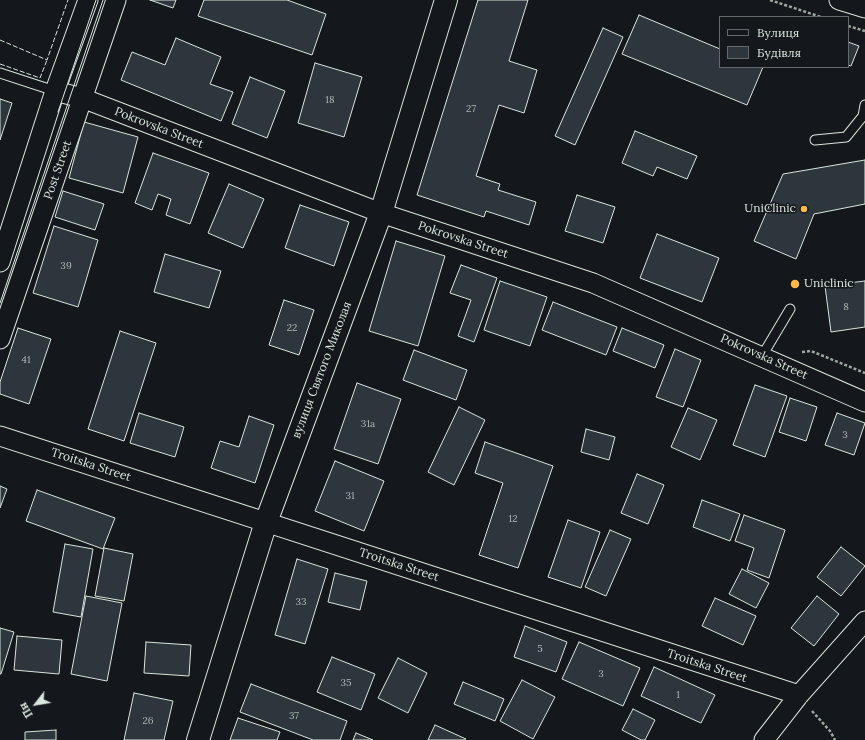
<!DOCTYPE html>
<meta charset="utf-8">
<style>
body{margin:0}
#map{position:relative;width:865px;height:740px;overflow:hidden;background:#14181c;font-family:Lora,serif}
canvas{display:block}
.legend{position:absolute;left:719px;top:16px;width:130px;height:52px;box-sizing:border-box;background:#14181c;border:1px solid #626a69;margin:0;padding:5px 7px;list-style:none;font-size:12px;color:#d8e6dc}
.legend li{display:flex;align-items:center;gap:8px;height:20px}
.legend b{width:20px;border:1px solid #626a69}
.north{position:absolute;left:16px;top:684px;width:40px;height:40px;-webkit-text-stroke:3px #14181c;paint-order:stroke;rotate:239deg;font-size:11px;font-weight:700;line-height:16px;text-align:center;color:#d8e6dc}
.north::after{content:'';display:block;margin:auto;width:14px;height:18px;background:#d8e6dc;clip-path:polygon(50% 0,100% 100%,50% 72%,0 100%)}
</style>
<div id="map">
<canvas width="865" height="740"></canvas>
<ul class="legend">
<li><b style="height:5px;background:#14181c"></b>Вулиця</li>
<li><b style="height:11px;background:#2c363c"></b>Будівля</li>
</ul>
<div class="north">Пн</div>
</div>
<script>
const c = document.querySelector('canvas').getContext('2d');
c.lineJoin = 'round';
function paint(path, color) { c.fillStyle = color; c.fill(path, 'evenodd'); }
const toPath = rows => new Path2D(rows.map(r => 'M' + r).join(''));
function stroke(path, color, width, dash) { c.strokeStyle = color; c.lineWidth = width; c.lineCap = dash ? 'butt' : 'round'; c.setLineDash(dash || []); c.stroke(path); }
function drawText(font, color, halo, rows, align = 'center') {
  c.font = font + ' Lora,serif'; c.lineWidth = 3; c.setLineDash([]); c.textBaseline = 'middle'; c.strokeStyle = halo; c.fillStyle = color; for (const [text, x, y, turn = 0] of rows) {
    c.save(); c.translate(x, y); c.rotate((+turn || 0) * Math.PI / 180); c.textAlign = isNaN(turn) ? turn : align; if (halo) c.strokeText(text, 0, 0); c.fillText(text, 0, 0); c.restore();
  }
}
const building = toPath([
 [150,0,176,0,173,8,150,0],
 [204,0,287,0,326,14,312,55,198,16,204,0],
 [478,0,528,0,509,61,537,70,524,113,499,105,476,176,500,184,498,190,536,202,529,225,486,211,484,217,417,195,478,0],
 [639,15,720,49,720,67,763,67,747,105,622,54,639,15],
 [603,28,623,37,575,145,555,136,603,28],
 [176,38,221,57,210,84,233,92,221,121,121,80,132,52,165,65,176,38],
 [848,42,859,46,851,66,848,65,848,42],
 [315,63,362,77,344,137,298,123,315,63],
 [250,77,285,91,267,138,232,124,250,77],
 [0,99,12,103,0,140,0,99],
 [84,122,138,137,123,193,69,178,84,122],
 [635,131,697,156,687,179,657,167,653,176,622,163,635,131],
 [153,153,209,173,190,224,166,215,171,199,158,194,152,210,135,203,153,153],
 [865,160,865,204,814,214,796,259,754,241,783,174,865,160],
 [229,184,264,199,243,248,208,233,229,184],
 [63,191,104,204,95,230,55,217,63,191],
 [577,195,615,207,603,243,565,231,577,195],
 [300,205,349,222,334,266,285,248,300,205],
 [54,226,98,240,78,307,33,293,54,226],
 [657,234,719,258,702,302,640,278,657,234],
 [396,241,445,256,418,346,369,331,396,241],
 [165,254,221,271,209,308,154,292,165,254],
 [461,265,497,278,474,342,458,336,471,300,450,293,461,265],
 [500,281,547,297,530,346,484,330,500,281],
 [865,281,865,327,831,332,825,286,865,281],
 [284,300,314,310,299,355,269,345,284,300],
 [553,302,617,327,606,355,542,330,553,302],
 [18,328,51,339,29,404,0,394,0,382,18,328],
 [622,328,664,345,655,368,613,351,622,328],
 [120,331,156,343,124,441,88,429,120,331],
 [675,349,701,360,683,407,656,397,675,349],
 [414,350,467,370,456,400,403,380,414,350],
 [357,383,401,399,378,464,334,449,357,383],
 [755,385,787,396,765,457,733,445,755,385],
 [790,398,817,407,806,441,779,432,790,398],
 [459,407,485,420,454,485,428,472,459,407],
 [688,408,717,420,700,460,671,447,688,408],
 [139,413,184,427,175,457,130,443,139,413],
 [837,413,865,423,854,455,825,445,837,413],
 [249,416,274,425,255,483,211,468,220,441,239,447,249,416],
 [586,429,615,437,609,460,581,452,586,429],
 [485,442,553,466,518,568,479,555,503,483,475,473,485,442],
 [335,461,384,481,364,531,315,511,335,461],
 [637,474,664,485,648,524,621,513,637,474],
 [0,486,7,489,0,508,0,486],
 [37,490,115,518,103,549,26,521,37,490],
 [702,500,740,514,730,541,693,527,702,500],
 [744,515,785,530,769,578,747,570,754,548,735,541,744,515],
 [568,520,600,532,581,588,548,577,568,520],
 [610,530,631,539,606,596,585,587,610,530],
 [65,544,93,549,81,617,53,612,65,544],
 [841,547,865,566,841,596,817,577,841,547],
 [104,548,133,554,124,601,95,596,104,548],
 [297,559,328,569,305,644,275,635,297,559],
 [742,569,769,583,756,608,729,594,742,569],
 [335,573,367,581,360,610,328,602,335,573],
 [86,596,122,603,107,681,71,674,86,596],
 [817,596,839,614,814,646,791,628,817,596],
 [715,598,756,616,743,645,702,626,715,598],
 [525,626,567,642,556,672,514,657,525,626],
 [0,628,14,632,1,674,0,674,0,628],
 [17,636,62,640,59,674,14,670,17,636],
 [146,642,191,645,189,676,144,673,146,642],
 [579,642,640,668,623,706,562,679,579,642],
 [332,657,375,674,361,710,317,692,332,657],
 [398,658,427,673,408,713,378,698,398,658],
 [654,667,715,695,701,723,641,696,654,667],
 [522,680,555,697,533,739,500,721,522,680],
 [463,682,504,699,495,721,454,704,463,682],
 [251,684,347,721,340,740,313,740,240,712,251,684],
 [134,693,173,701,164,740,124,740,134,693],
 [633,709,655,720,645,740,641,740,622,730,633,709],
 [238,718,280,732,277,740,230,740,238,718],
 [435,725,466,739,465,740,428,740,435,725],
 [56,730,56,740,25,740,25,732,56,730],
 [356,733,373,740,353,740,356,733]
]);
paint(building, '#2c363c');
stroke(building, '#d8e6dc', 1);
const lane = toPath([
 [0,73,55,91],
 [815,140,846,137,863,116,865,105],
 [762,356,790,309]
]);
const street = toPath([
 [839,0,865,8],
 [55,91,82,98,381,213,593,283,865,402],
 [0,262,55,91,88,0],
 [0,339,116,0],
 [0,436,799,695],
 [764,740,799,695,865,621]
]);
const secondary = toPath([
 [198,740,266,522,381,213,446,0]
]);
stroke(lane, '#d8e6dc', 11);
stroke(street, '#d8e6dc', 21);
stroke(secondary, '#d8e6dc', 24);
stroke(toPath([
 [770,0,821,17],
 [848,26,865,31],
 [802,352,811,351,865,373],
 [812,711,830,731,835,740]
]), '#9da8a2', 2.5, [3, 2]);
stroke(lane, '#14181c', 9);
stroke(street, '#14181c', 19);
stroke(secondary, '#14181c', 22);
stroke(toPath([
 [58,112,96,0],
 [0,303,103,0]
]), '#d8e6dc', 1);
stroke(toPath([
 [0,40,47,60,68,0],
 [0,64,40,78,47,60]
]), '#d8e6dc', 1, [5, 2]);
for (const [x, y, r, color] of [
 [804,209,4,"#ffb74d"],
 [795,284,5,"#ffb74d"]
]) { const dot = new Path2D(); dot.arc(x, y, r, 0, 2 * Math.PI); c.fillStyle = color; c.fill(dot); stroke(dot, '#14181c', 1.5); }
drawText('10px', '#adbab4', null, [
 ["18",330,100],
 ["27",471,109],
 ["39",66,266],
 ["8",846,307],
 ["22",292,328],
 ["41",26,360],
 ["31а",368,424],
 ["3",845,435],
 ["31",350,496],
 ["12",513,519],
 ["33",301,602],
 ["5",540,649],
 ["3",601,674],
 ["35",346,683],
 ["1",678,695],
 ["37",294,716],
 ["26",148,721]
]);
drawText('12px', '#d8e6dc', '#14181c', [
 ["Pokrovska Street",159,128,21],
 ["Post Street",58,170,-71],
 ["Pokrovska Street",463,240,18],
 ["Pokrovska Street",764,357,24],
 ["вулиця Святого Миколая",322,370,-69],
 ["Troitska Street",91,465,18],
 ["Troitska Street",399,565,18],
 ["Troitska Street",707,666,18]
]);
drawText('12px', '#d8e6dc', '#14181c', [
 ["UniСlinic",796,209],
 ["Uniclinic",804,284,"left"]
], 'right');
</script>
